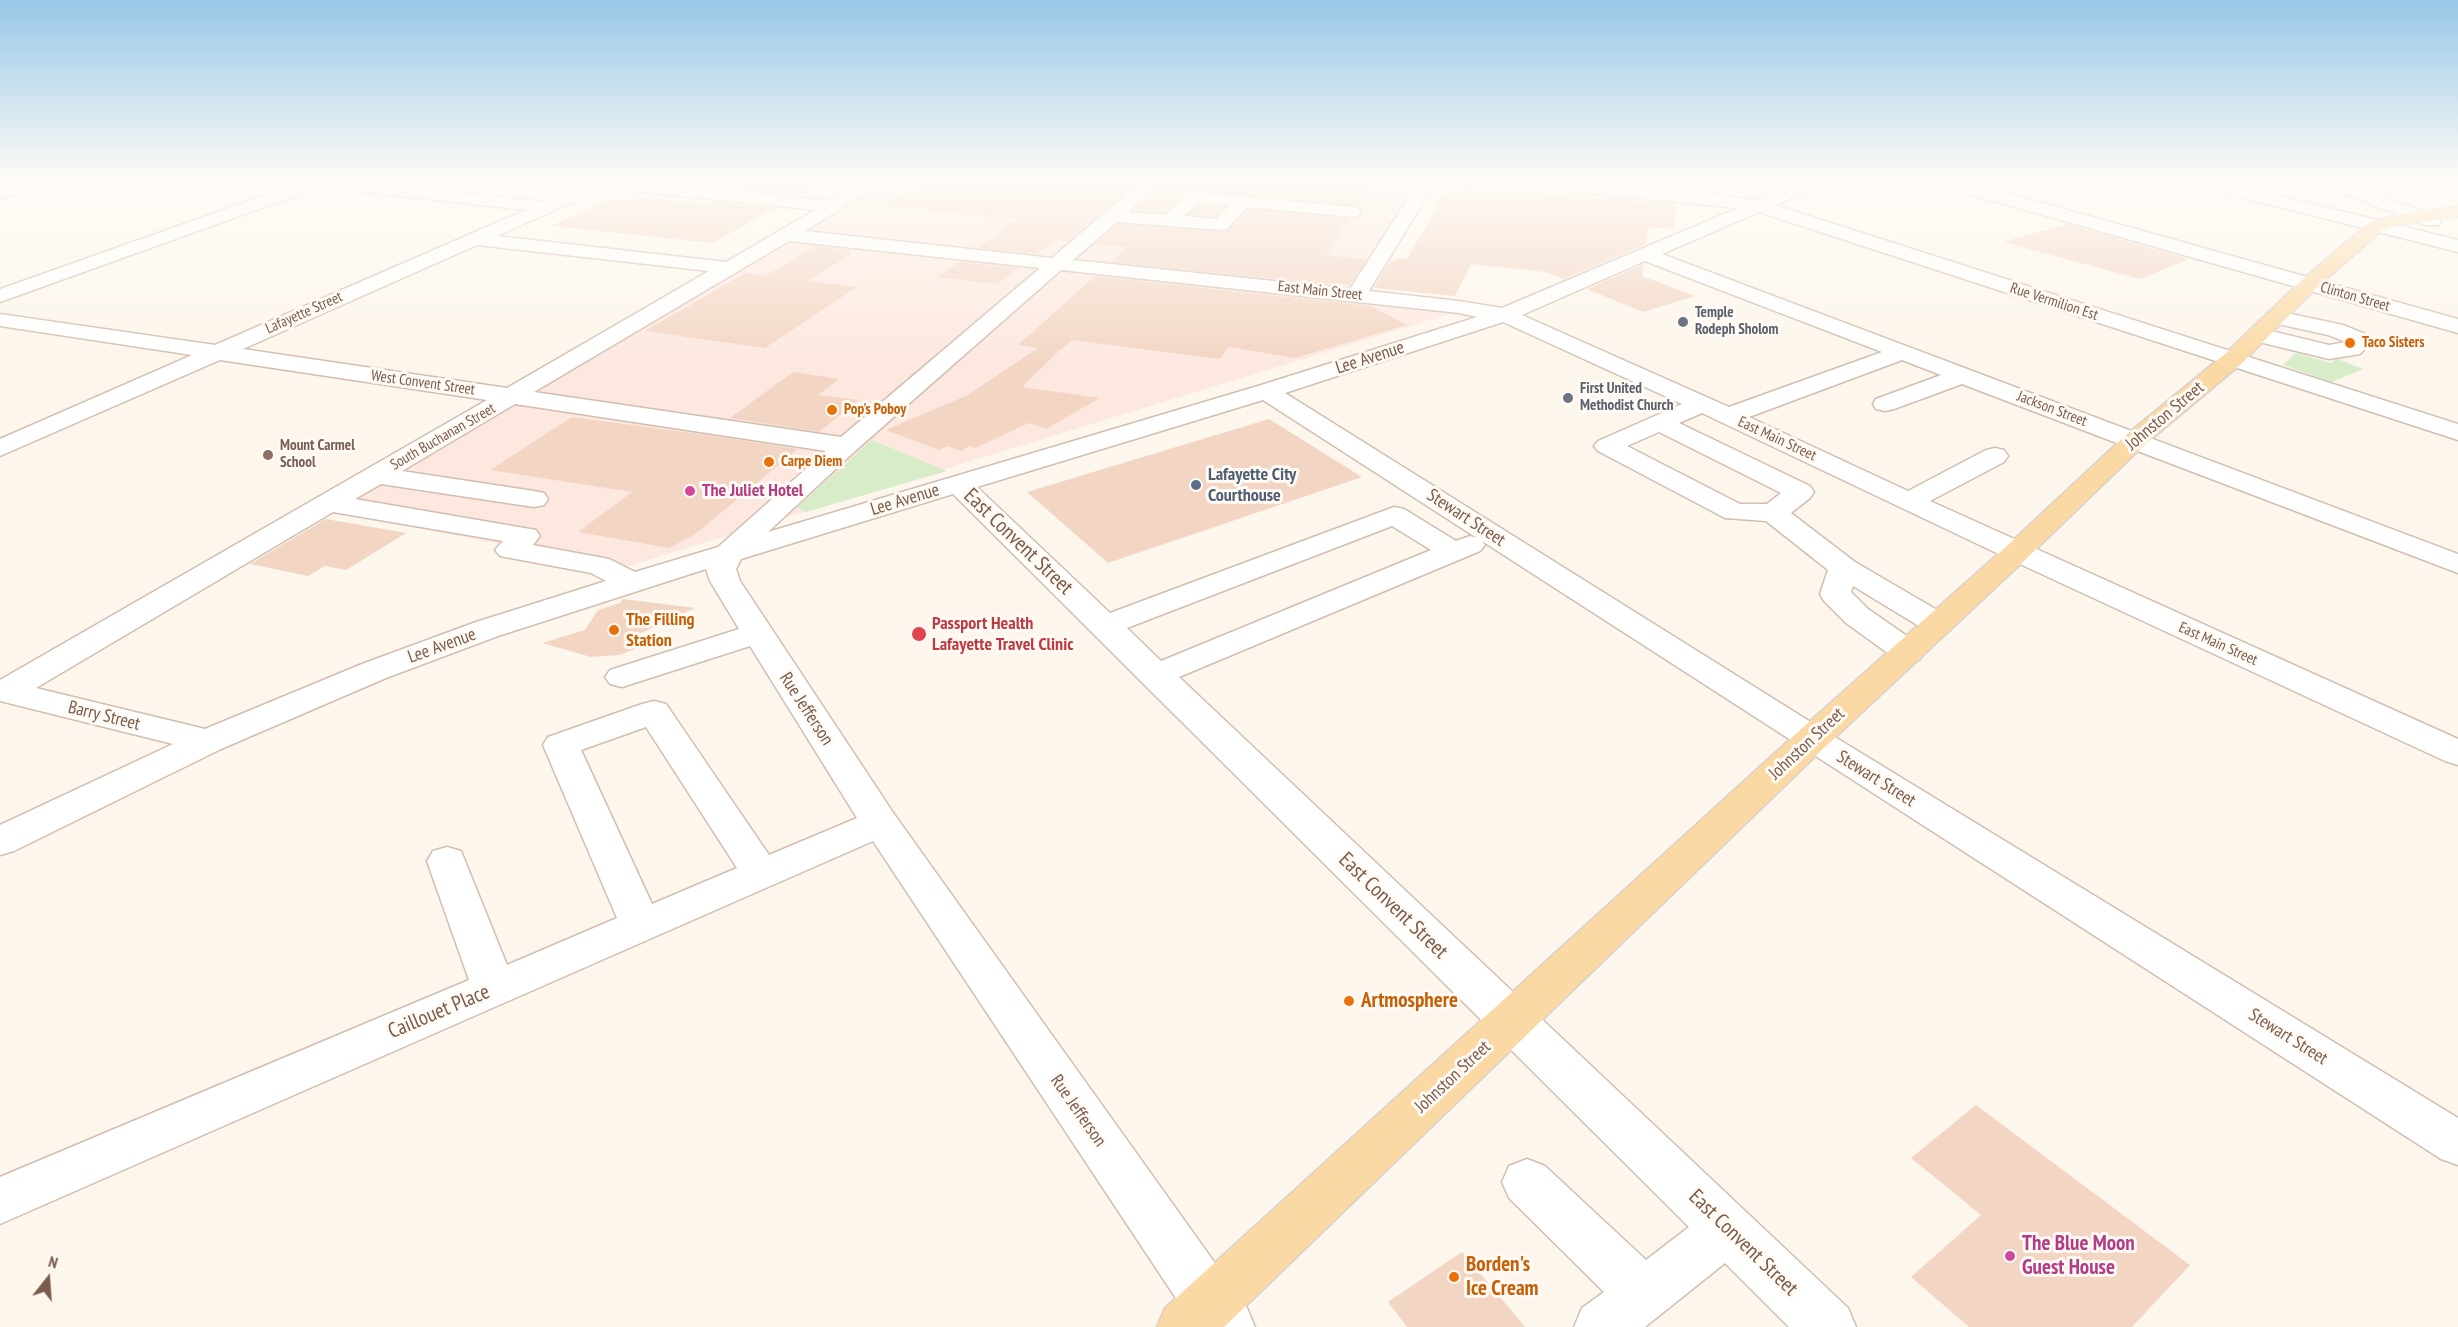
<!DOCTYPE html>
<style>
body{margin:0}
#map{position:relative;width:2458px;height:1327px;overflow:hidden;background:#fdf6ec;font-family:"PT Sans Narrow",sans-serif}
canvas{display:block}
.north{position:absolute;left:18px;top:1249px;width:60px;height:60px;-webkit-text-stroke:4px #fffaf3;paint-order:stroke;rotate:17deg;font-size:16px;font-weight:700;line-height:24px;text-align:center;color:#7a5c4d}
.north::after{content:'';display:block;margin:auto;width:21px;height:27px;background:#7a5c4d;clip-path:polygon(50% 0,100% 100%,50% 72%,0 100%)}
</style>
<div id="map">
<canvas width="2458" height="1327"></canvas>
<div class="north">N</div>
</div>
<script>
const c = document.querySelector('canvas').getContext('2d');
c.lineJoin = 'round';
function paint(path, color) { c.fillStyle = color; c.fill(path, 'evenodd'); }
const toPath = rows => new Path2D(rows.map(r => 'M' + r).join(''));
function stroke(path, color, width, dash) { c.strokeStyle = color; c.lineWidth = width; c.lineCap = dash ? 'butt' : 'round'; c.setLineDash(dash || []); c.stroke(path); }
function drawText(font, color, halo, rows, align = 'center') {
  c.font = font + ' "PT Sans Narrow",sans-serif'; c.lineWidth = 6; c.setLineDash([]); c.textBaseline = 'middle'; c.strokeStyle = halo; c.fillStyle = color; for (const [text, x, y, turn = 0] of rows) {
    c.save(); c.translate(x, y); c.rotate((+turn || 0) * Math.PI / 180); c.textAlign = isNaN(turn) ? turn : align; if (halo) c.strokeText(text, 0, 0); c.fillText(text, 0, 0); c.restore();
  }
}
paint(toPath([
 [892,180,1426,180,1349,302,1450,314,622,568,330,511]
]), '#fde8e0');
paint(toPath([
 [2296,353,2331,363,2335,358,2363,369,2332,382,2283,365],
 [872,440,947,471,806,512,797,507]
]), '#d8ecc9');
paint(toPath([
 [753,180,825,180,798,195,737,189],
 [927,180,1006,183,1010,180,1139,180,1068,241,1055,240,1037,254,978,248,1018,219,884,206],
 [1164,180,1374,180,1358,206,1195,190,1187,191,1164,213,1133,210],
 [1602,180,1678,180,1678,188],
 [1470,187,1676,204,1674,229,1649,227,1646,244,1564,279,1545,272,1471,264,1455,296,1374,288,1390,261,1395,261,1397,258,1407,259,1444,195,1448,196,1451,191],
 [636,197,707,204,712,202,775,208,712,243,551,226,609,199,627,201],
 [1200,205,1225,207,1215,217,1189,214],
 [1248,209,1349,219,1326,255,1367,259,1350,285,1329,283,1333,285,1111,262,1127,247,1095,244,1118,224,1227,231],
 [2067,224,2189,259,2140,279,2003,242],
 [816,246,849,250,851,254,808,281,857,287,765,348,645,331,745,273,765,276],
 [959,262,1019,268,997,284,937,277],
 [1644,264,1642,276,1695,296,1643,312,1587,289],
 [1095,276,1371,306,1407,325,1295,358,1229,347,1219,359,1072,340,1060,350,1057,350,1058,352,1022,387,1100,398,1046,429,1029,423,975,448,970,446,961,451,948,446,939,450,886,430,968,395,1038,348,1018,345],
 [793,372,839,379,818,395,858,400,819,432,730,418],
 [572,417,707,435,798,449,694,535,669,548,578,532,632,492,490,470],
 [1269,419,1362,477,1108,563,1027,492],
 [326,519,406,533,346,570,325,566,308,576,250,564],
 [623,599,695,608,639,634,646,645,619,655,591,657,542,643,585,630,598,610,620,603],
 [1976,1105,2190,1265,2132,1327,1969,1327,1911,1277,1981,1215,1911,1158],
 [1462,1252,1525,1327,1407,1327,1388,1302]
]), '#f3d5c3');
const minor = toPath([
 [27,180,55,180,53,184,0,199,0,189,27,180],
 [294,180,352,180,545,202,594,180,629,180,830,201,866,180,887,180,805,231,1052,258,1143,180,1162,180,1128,212,1165,215,1189,193,1195,192,1352,207,1358,208,1361,212,1358,216,1352,217,1247,207,1227,229,1221,230,1117,222,1073,260,1350,289,1420,180,1437,180,1369,291,1459,301,1502,308,1738,208,1502,185,1494,180,1565,180,1705,193,1757,200,1804,180,1827,180,1825,184,1775,205,2458,424,2458,440,1759,212,1662,254,2458,554,2458,573,1962,384,1894,409,1885,411,1876,409,1873,404,1876,399,1941,375,1902,360,1749,417,1908,491,1986,450,1995,448,2004,450,2008,456,2004,462,1930,501,2458,739,2458,765,2445,761,2007,558,1702,413,1679,423,1810,486,1814,492,1810,498,1791,513,1855,562,1949,617,1954,624,1949,631,1938,634,1927,631,1853,586,1851,592,1868,609,1920,645,1924,652,1920,659,1908,662,1896,659,1846,623,1824,601,1820,594,1828,570,1766,521,1725,518,1598,451,1594,446,1598,441,1682,404,1503,322,1285,393,1825,731,2458,1118,2458,1165,2441,1159,1482,541,1485,545,1480,551,1179,677,1848,1308,1856,1327,1789,1327,1725,1263,1645,1327,1574,1327,1582,1308,1604,1292,1509,1198,1502,1182,1509,1166,1527,1159,1545,1166,1646,1260,1689,1227,953,494,741,559,736,569,740,581,894,814,1247,1308,1255,1327,1195,1327,873,841,0,1224,0,1177,469,980,427,861,433,851,447,847,461,851,507,965,617,918,543,745,548,737,642,704,654,701,666,704,769,855,857,818,750,646,622,687,610,684,605,677,610,670,739,629,710,581,706,569,498,636,386,678,221,749,14,851,0,855,0,825,173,744,0,701,0,680,487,400,220,360,0,456,0,439,192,355,0,326,0,314,215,345,526,210,320,187,0,302,0,289,297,184,294,180],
 [605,188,815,210,726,262,497,236,605,188],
 [1199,203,1230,205,1216,219,1184,216,1199,203],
 [789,241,1040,268,841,437,534,392,789,241],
 [477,245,709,271,507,388,243,349,477,245],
 [1645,261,1882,352,1729,407,1522,315,1645,261],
 [1061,270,1459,313,1477,317,1258,386,768,532,855,451,1061,270],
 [1263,400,1477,538,1470,536,1456,541,1404,509,1394,507,1110,613,977,487,1263,400],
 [515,404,826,451,718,547,635,572,609,559,533,545,540,536,536,530,355,499,381,484,534,507,544,505,548,499,544,493,534,491,402,471,515,404],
 [1659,432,1781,493,1767,504,1740,504,1627,446,1659,432],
 [333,512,503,541,495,550,500,556,591,573,606,581,476,622,362,664,205,729,36,688,333,512],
 [1392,526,1431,550,1161,661,1127,628,1392,526],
 [646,727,737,868,652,904,581,750,646,727],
 [1932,180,1960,180,2458,319,2458,333,1934,184,1932,180],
 [2186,180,2216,180,2458,240,2458,252,2188,184,2186,180],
 [2316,180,2341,180,2438,217,2441,221,2438,225,2426,225,2318,184,2316,180],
 [2277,311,2343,325,2365,334,2370,343,2360,354,2329,359,2251,340,2248,335,2251,330,2259,328,2329,345,2346,342,2328,335,2269,322,2266,317,2269,312,2277,311]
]);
const major = toPath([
 [2458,207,2458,217,2403,224,2382,230,2316,288,2241,364,2143,446,2027,558,1825,747,1224,1327,1157,1327,1165,1308,1799,731,2007,546,2125,436,2225,354,2302,280,2370,222,2402,214,2458,207]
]);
stroke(minor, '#d1beb0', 3);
stroke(major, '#dad1cd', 3);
paint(minor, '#fff');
paint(major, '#fbd9a5');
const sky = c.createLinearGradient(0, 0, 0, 366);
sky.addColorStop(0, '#97c7e8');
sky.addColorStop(0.49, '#fefbf6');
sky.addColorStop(1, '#fefbf600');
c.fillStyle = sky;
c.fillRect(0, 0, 2458, 366);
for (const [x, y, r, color] of [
 [1683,322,6,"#6b7280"],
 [2350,343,6,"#e8710a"],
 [1568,398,6,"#6b7280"],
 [832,410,6,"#e8710a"],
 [268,455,6,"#8d6e63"],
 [769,462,6,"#e8710a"],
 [1196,485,6,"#5c6f8a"],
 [690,491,6,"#d1479c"],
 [614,630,6,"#e8710a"],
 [919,634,8,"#e0444e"],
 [1349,1001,6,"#e8710a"],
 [2010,1256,6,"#d1479c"],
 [1454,1277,6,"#e8710a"]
]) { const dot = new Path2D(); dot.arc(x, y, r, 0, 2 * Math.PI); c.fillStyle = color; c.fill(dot); stroke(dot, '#fffaf3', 2); }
drawText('15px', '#7a5c4d', '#fffaf3', [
 ["East Main Street",1320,291,6],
 ["Clinton Street",2355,297,16],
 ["Rue Vermilion Est",2054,302,18],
 ["Lafayette Street",304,313,-24],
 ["West Convent Street",423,383,8],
 ["Jackson Street",2052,409,21],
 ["South Buchanan Street",443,437,-30],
 ["East Main Street",1777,439,25],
 ["East Main Street",2218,644,24]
]);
drawText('bold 15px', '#5b616d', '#fffaf3', [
 ["Temple",1695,313],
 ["Rodeph Sholom",1695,330],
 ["First United",1580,389],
 ["Methodist Church",1580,406]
], 'left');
drawText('bold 15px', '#c56008', '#fffaf3', [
 ["Taco Sisters",2362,343],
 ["Pop's Poboy",844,410],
 ["Carpe Diem",781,462]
], 'left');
drawText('bold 15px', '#785e54', '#fffaf3', [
 ["Mount Carmel",280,446],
 ["School",280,463]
], 'left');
drawText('18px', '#7a5c4d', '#fffaf3', [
 ["Lee Avenue",1370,358,-18],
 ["Johnston Street",2165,416,-40],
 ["Lee Avenue",905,500,-17],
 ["Stewart Street",1466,518,33],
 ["Lee Avenue",442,646,-20],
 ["Rue Jefferson",806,709,57],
 ["Barry Street",104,716,14],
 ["Johnston Street",1807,744,-43],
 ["Stewart Street",1876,779,32],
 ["Stewart Street",2288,1037,32],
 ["Johnston Street",1453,1077,-43],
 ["Rue Jefferson",1078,1111,55]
]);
drawText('bold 18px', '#4e5e75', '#fffaf3', [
 ["Lafayette City",1208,475],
 ["Courthouse",1208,496]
], 'left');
drawText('bold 18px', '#b23c85', '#fffaf3', [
 ["The Juliet Hotel",702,491]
], 'left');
drawText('bold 18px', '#c56008', '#fffaf3', [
 ["The Filling",626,620],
 ["Station",626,641]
], 'left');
drawText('bold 18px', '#be3a42', '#fffaf3', [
 ["Passport Health",932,624],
 ["Lafayette Travel Clinic",932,645]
], 'left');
drawText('21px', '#7a5c4d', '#fffaf3', [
 ["East Convent Street",1018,542,44],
 ["East Convent Street",1393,906,44],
 ["Caillouet Place",439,1012,-23],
 ["East Convent Street",1743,1243,44]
]);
drawText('bold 21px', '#c56008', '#fffaf3', [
 ["Artmosphere",1361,1001],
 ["Borden's",1466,1265],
 ["Ice Cream",1466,1289]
], 'left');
drawText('bold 21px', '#b23c85', '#fffaf3', [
 ["The Blue Moon",2022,1244],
 ["Guest House",2022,1268]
], 'left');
</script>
